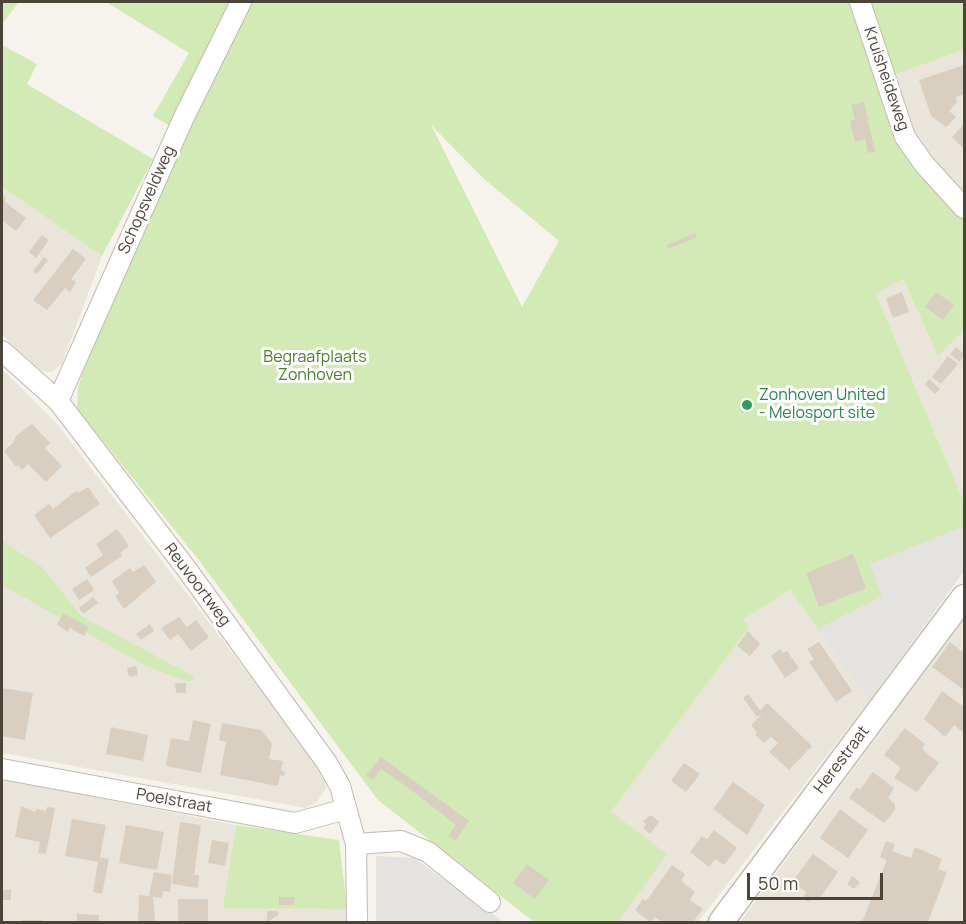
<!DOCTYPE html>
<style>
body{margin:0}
#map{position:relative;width:966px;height:924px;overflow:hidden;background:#f6f3ec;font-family:Manrope,sans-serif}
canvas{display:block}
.frame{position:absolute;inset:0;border:3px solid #4b4439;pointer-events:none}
.scale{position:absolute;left:747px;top:873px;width:136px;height:27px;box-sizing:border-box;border:3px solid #4b4439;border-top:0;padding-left:8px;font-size:18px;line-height:21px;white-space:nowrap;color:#4b4439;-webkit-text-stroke:4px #fff;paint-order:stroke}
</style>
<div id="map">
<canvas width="966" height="924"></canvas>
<div class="frame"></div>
<div class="scale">50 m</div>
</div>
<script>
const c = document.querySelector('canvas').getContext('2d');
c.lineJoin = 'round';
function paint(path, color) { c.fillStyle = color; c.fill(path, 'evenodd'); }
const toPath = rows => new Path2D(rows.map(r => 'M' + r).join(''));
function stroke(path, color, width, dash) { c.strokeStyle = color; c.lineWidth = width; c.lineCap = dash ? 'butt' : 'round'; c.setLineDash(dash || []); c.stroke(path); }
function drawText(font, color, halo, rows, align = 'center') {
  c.font = font + ' Manrope,sans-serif'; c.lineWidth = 6; c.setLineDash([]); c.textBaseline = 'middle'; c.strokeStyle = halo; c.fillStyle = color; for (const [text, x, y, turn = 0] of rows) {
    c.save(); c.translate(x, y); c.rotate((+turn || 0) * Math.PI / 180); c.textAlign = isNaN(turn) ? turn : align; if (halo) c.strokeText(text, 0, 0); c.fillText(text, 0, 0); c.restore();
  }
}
paint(toPath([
 [964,50,964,192,925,153,910,130,891,76],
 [2,187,102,256,62,364,52,372,41,371,2,335],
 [903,279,938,356,964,330,964,502,876,294],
 [2,369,58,425,315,761,324,775,326,788,317,802,306,808,2,753],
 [790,590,869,701,698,922,618,922,611,812,749,628,742,619],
 [964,620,964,922,740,922],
 [2,779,236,825,224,907,347,909,347,922,2,922]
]), '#eae5da');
paint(toPath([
 [2,2,19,2,2,24],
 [106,2,231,2,170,126,153,116,189,53],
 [250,2,851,2,877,73,964,216,964,330,938,356,903,279,876,294,964,502,964,571,869,701,790,590,743,619,749,628,611,812,667,854,618,922,534,922,378,800,198,559,77,409,78,387,92,345,180,147],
 [431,125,483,178,559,241,522,307],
 [871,2,964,2,964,50,891,76],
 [2,45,37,64,27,84,153,159,102,256,2,187],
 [2,541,41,566,81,616,195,677,189,682,146,666,2,585],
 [236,825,339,840,347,909,223,908]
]), '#d2eab5');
paint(toPath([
 [964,526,964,571,869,701,818,629,882,596,870,564],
 [376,856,414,858,504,922,376,922]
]), '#e5e3e0');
paint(toPath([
 [964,65,964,94,956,97,957,102,949,111,956,117,946,127,931,116,919,80],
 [864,102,875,152,868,153,865,139,855,142,850,121,855,119,851,105],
 [964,124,964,149,952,137],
 [2,194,6,198,5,202,26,218,16,231,2,220],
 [695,233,697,237,668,249,667,245],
 [42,235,49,240,36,258,29,252],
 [73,249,86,259,71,279,76,282,70,292,65,288,47,310,33,300],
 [44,257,48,260,37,274,33,271],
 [902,292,909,312,893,318,886,298],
 [936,292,954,305,943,320,925,307],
 [956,347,964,354,960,362,950,354],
 [948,356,958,364,941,384,932,377],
 [929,379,940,389,935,394,925,385],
 [32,424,50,443,45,448,62,466,46,482,28,464,22,470,18,465,16,467,4,451,13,443,16,436],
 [88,487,100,504,50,538,34,515,49,504,53,509,76,491,78,493],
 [117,529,129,546,120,553,122,556,91,577,85,568,103,555,96,544],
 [853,554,866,588,819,607,806,573],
 [144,565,156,582,124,609,115,596,119,593,112,581,130,568,133,572],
 [87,579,94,590,79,600,72,589],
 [93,597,98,603,83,614,79,608],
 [63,613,89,627,84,636,70,628,68,632,57,625],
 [179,617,187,627,196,620,209,637,191,651,178,634,170,640,161,628],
 [150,624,154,631,141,640,136,634],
 [748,631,760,644,750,656,737,646],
 [819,642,852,691,836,702,809,662,814,659,807,649],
 [950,642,964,653,964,690,932,667],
 [780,649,783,653,787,651,799,668,785,678,771,656],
 [136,666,138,675,129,677,127,668],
 [175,683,186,683,186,693,176,693],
 [2,688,33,693,25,740,2,736],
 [942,691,964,707,964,733,954,725,945,737,924,719],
 [748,694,760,710,767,703,812,746,789,770,769,752,778,743,771,737,764,743,755,735,757,732,751,725,763,713,757,717,743,698],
 [193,720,211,724,201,773,166,766,171,738,189,741],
 [222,723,261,730,272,744,269,759,283,761,281,770,285,772,284,776,280,775,278,786,220,775,226,742,219,740],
 [111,727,148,735,143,761,106,754],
 [905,728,925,744,922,749,939,763,917,792,894,778,901,768,884,755],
 [381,757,469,821,455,841,448,836,456,825,410,789,381,769,373,780,366,776],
 [684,763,700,774,686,792,671,781],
 [873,772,894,788,888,798,895,804,895,810,884,823,849,798,857,787,860,790],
 [733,782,765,805,747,835,713,809],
 [21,806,35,812,36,809,46,811,47,807,55,808,46,854,38,853,40,842,15,837],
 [840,809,868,830,848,858,820,838],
 [651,815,659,822,650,834,643,828,646,824,643,821],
 [72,819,106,825,100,857,109,859,102,894,93,892,98,862,65,856],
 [180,822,201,825,194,875,199,875,198,888,172,884],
 [126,825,164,832,157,870,119,863],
 [714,830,737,848,724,865,715,859,709,867,690,852,702,836,707,839],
 [212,840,229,843,225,866,208,863],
 [886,841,895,844,892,851,911,858,915,847,942,859,938,869,947,872,928,922,862,922,887,860,880,857],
 [813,854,838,872,818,901,814,898,808,902,803,898,806,892,792,882],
 [527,864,549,880,535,899,513,883],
 [672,865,685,874,681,881,695,892,690,900,703,909,693,922,662,922,655,917,650,922,635,910,643,899,646,901],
 [154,872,172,875,170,892,163,891,162,898,153,897,155,922,138,922,139,895,149,896],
 [852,876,860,882,854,889,847,884],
 [2,890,11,890,11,900,2,900],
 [279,897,294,897,294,905,279,905],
 [178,899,208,899,208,922,178,922],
 [267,911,278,911,278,915,267,922],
 [77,914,99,915,99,922,77,922],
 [22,920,42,920,42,922,22,922]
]), '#d8cfc1');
const minor = toPath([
 [860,2,905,137,924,164,964,208],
 [2,351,58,401,188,571,327,763,340,786,356,844,357,922],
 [58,401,184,117,241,2],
 [2,769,295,823,346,809],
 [356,844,401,841,428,852,490,902]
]);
const tertiary = toPath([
 [721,922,964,597]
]);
stroke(minor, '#c2bbae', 22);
stroke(tertiary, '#c2bbae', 27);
stroke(minor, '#fff', 20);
stroke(tertiary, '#fff', 24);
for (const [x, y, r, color] of [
 [747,405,6,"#2e9e5b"]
]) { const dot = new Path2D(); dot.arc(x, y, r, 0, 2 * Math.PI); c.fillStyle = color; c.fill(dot); stroke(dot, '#fff', 2); }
drawText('16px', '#4b4439', '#fff', [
 ["Kruisheideweg",886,79,71],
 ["Schopsveldweg",147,200,-66],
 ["Reuvoortweg",197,585,53],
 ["Herestraat",842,760,-53],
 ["Poelstraat",174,801,10]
]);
drawText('16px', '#4a7f2a', '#fff', [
 ["Begraafplaats",315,358],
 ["Zonhoven",315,376]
]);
drawText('16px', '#27864d', '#fff', [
 ["Zonhoven United",759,396],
 ["- Melosport site",759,414]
], 'left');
</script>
